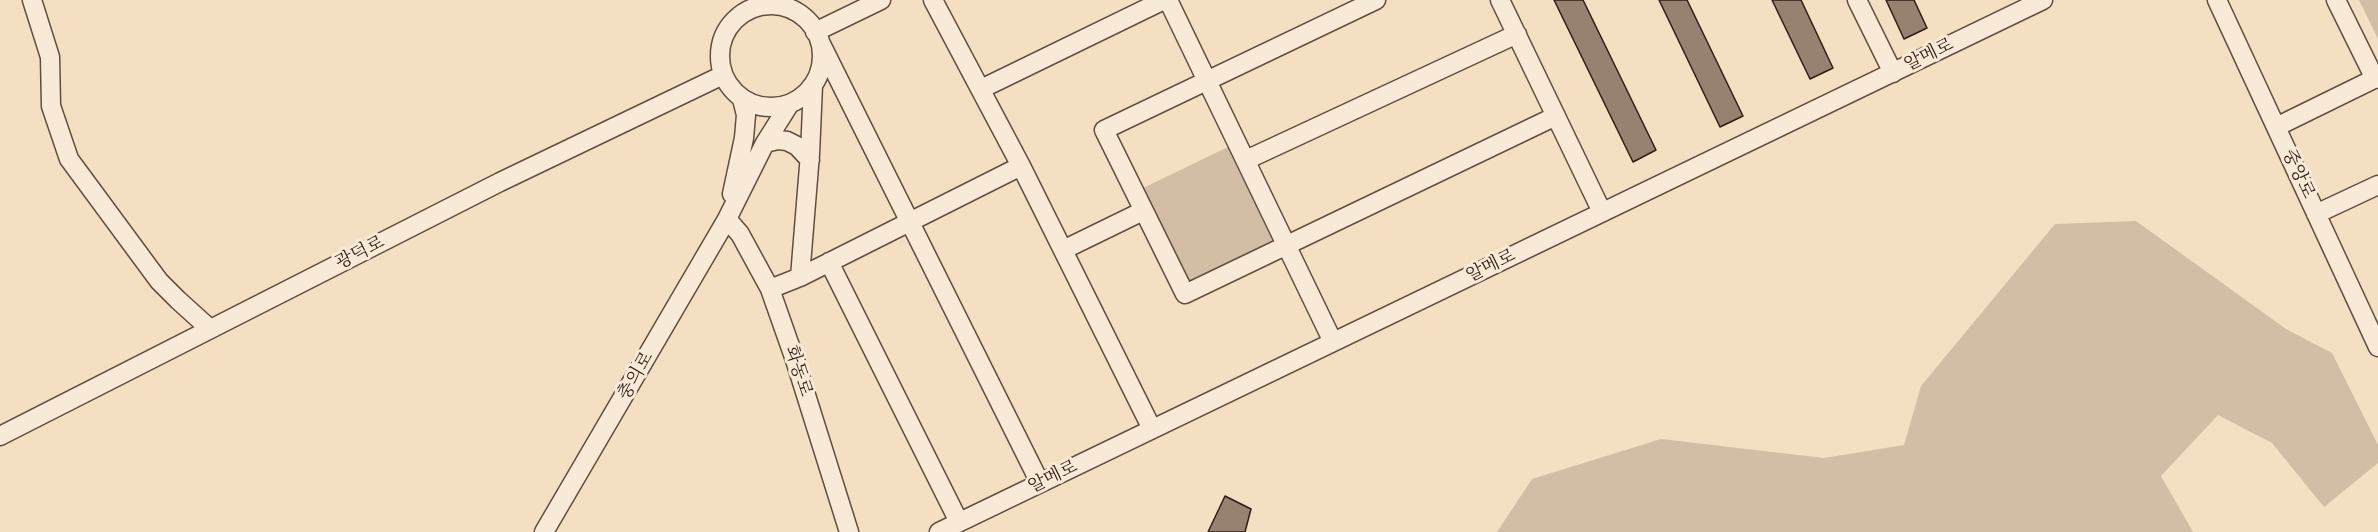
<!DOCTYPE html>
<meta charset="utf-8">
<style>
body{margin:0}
canvas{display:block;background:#f4dfc2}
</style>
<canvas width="2378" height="532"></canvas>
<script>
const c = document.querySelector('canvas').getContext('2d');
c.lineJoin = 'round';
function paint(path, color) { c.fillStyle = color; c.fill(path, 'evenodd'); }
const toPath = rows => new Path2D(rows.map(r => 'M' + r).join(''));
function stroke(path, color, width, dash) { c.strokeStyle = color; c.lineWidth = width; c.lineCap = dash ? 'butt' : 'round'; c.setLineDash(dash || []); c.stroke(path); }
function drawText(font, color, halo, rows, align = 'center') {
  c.font = font + ' "Old Standard TT","Noto Serif KR",serif'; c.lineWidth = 6; c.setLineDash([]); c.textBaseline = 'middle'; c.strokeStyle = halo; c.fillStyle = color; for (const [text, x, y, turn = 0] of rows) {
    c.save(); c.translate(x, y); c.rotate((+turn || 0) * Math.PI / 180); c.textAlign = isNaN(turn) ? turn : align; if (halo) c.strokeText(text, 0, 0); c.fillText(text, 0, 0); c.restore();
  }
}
paint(toPath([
 [2359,0,2378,0,2378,39],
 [1230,146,1276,241,1185,285,1139,190],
 [2136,221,2286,329,2332,353,2378,445,2378,463,2324,507,2272,443,2218,415,2161,476,2193,532,1497,532,1532,479,1661,439,1824,458,1904,445,1921,386,2055,224]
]), '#d3bea5');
const building = toPath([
 [1554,0,1583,0,1656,150,1633,162,1554,0],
 [1659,0,1687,0,1743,116,1720,127,1659,0],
 [1772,0,1801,0,1833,68,1810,79,1772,0],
 [1886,0,1914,0,1927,28,1904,39,1886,0],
 [1225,496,1251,509,1245,532,1208,532,1225,496]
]);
paint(building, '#96826f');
stroke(building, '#311d15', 1.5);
const minor = toPath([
 [32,0,50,57,51,106,69,159,159,281,178,300,210,329],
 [933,0,1021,166,1152,429],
 [1168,0,1333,342],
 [1376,0,1104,130,1185,294,1556,116],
 [1500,0,1602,212],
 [1857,0,1893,73],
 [2217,0,2378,347],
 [2336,0,2375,79],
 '720 56a51 51 0 1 1 102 0a51 51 0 1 1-102 0Z',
 [815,32,881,0],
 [820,42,1040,483],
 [981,89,1164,0],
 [2276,127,2378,77],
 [765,143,778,140,787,141,797,146,810,160],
 [1246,160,1517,34],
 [732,194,744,138,746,115,742,99],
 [2316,214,2378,185],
 [727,219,740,234,770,289,795,360,849,532],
 [1063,250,1143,211],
 [829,262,959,522],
 [800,277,810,154,813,85],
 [770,289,800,277,1021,166],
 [0,436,500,182,723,75],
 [544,532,727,219,765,143,789,105],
 [939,532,2043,0]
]);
stroke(minor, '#624e40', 21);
stroke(minor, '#f8ead7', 18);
drawText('18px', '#311d15', '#f8ead7', [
 ["알메로",1929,55,-26],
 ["중앙로",2298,174,65],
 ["광덕로",360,253,-27],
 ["알메로",1491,266,-26],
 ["화동로",798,371,72],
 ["충의로",636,376,-60],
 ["알메로",1053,477,-26]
]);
</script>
